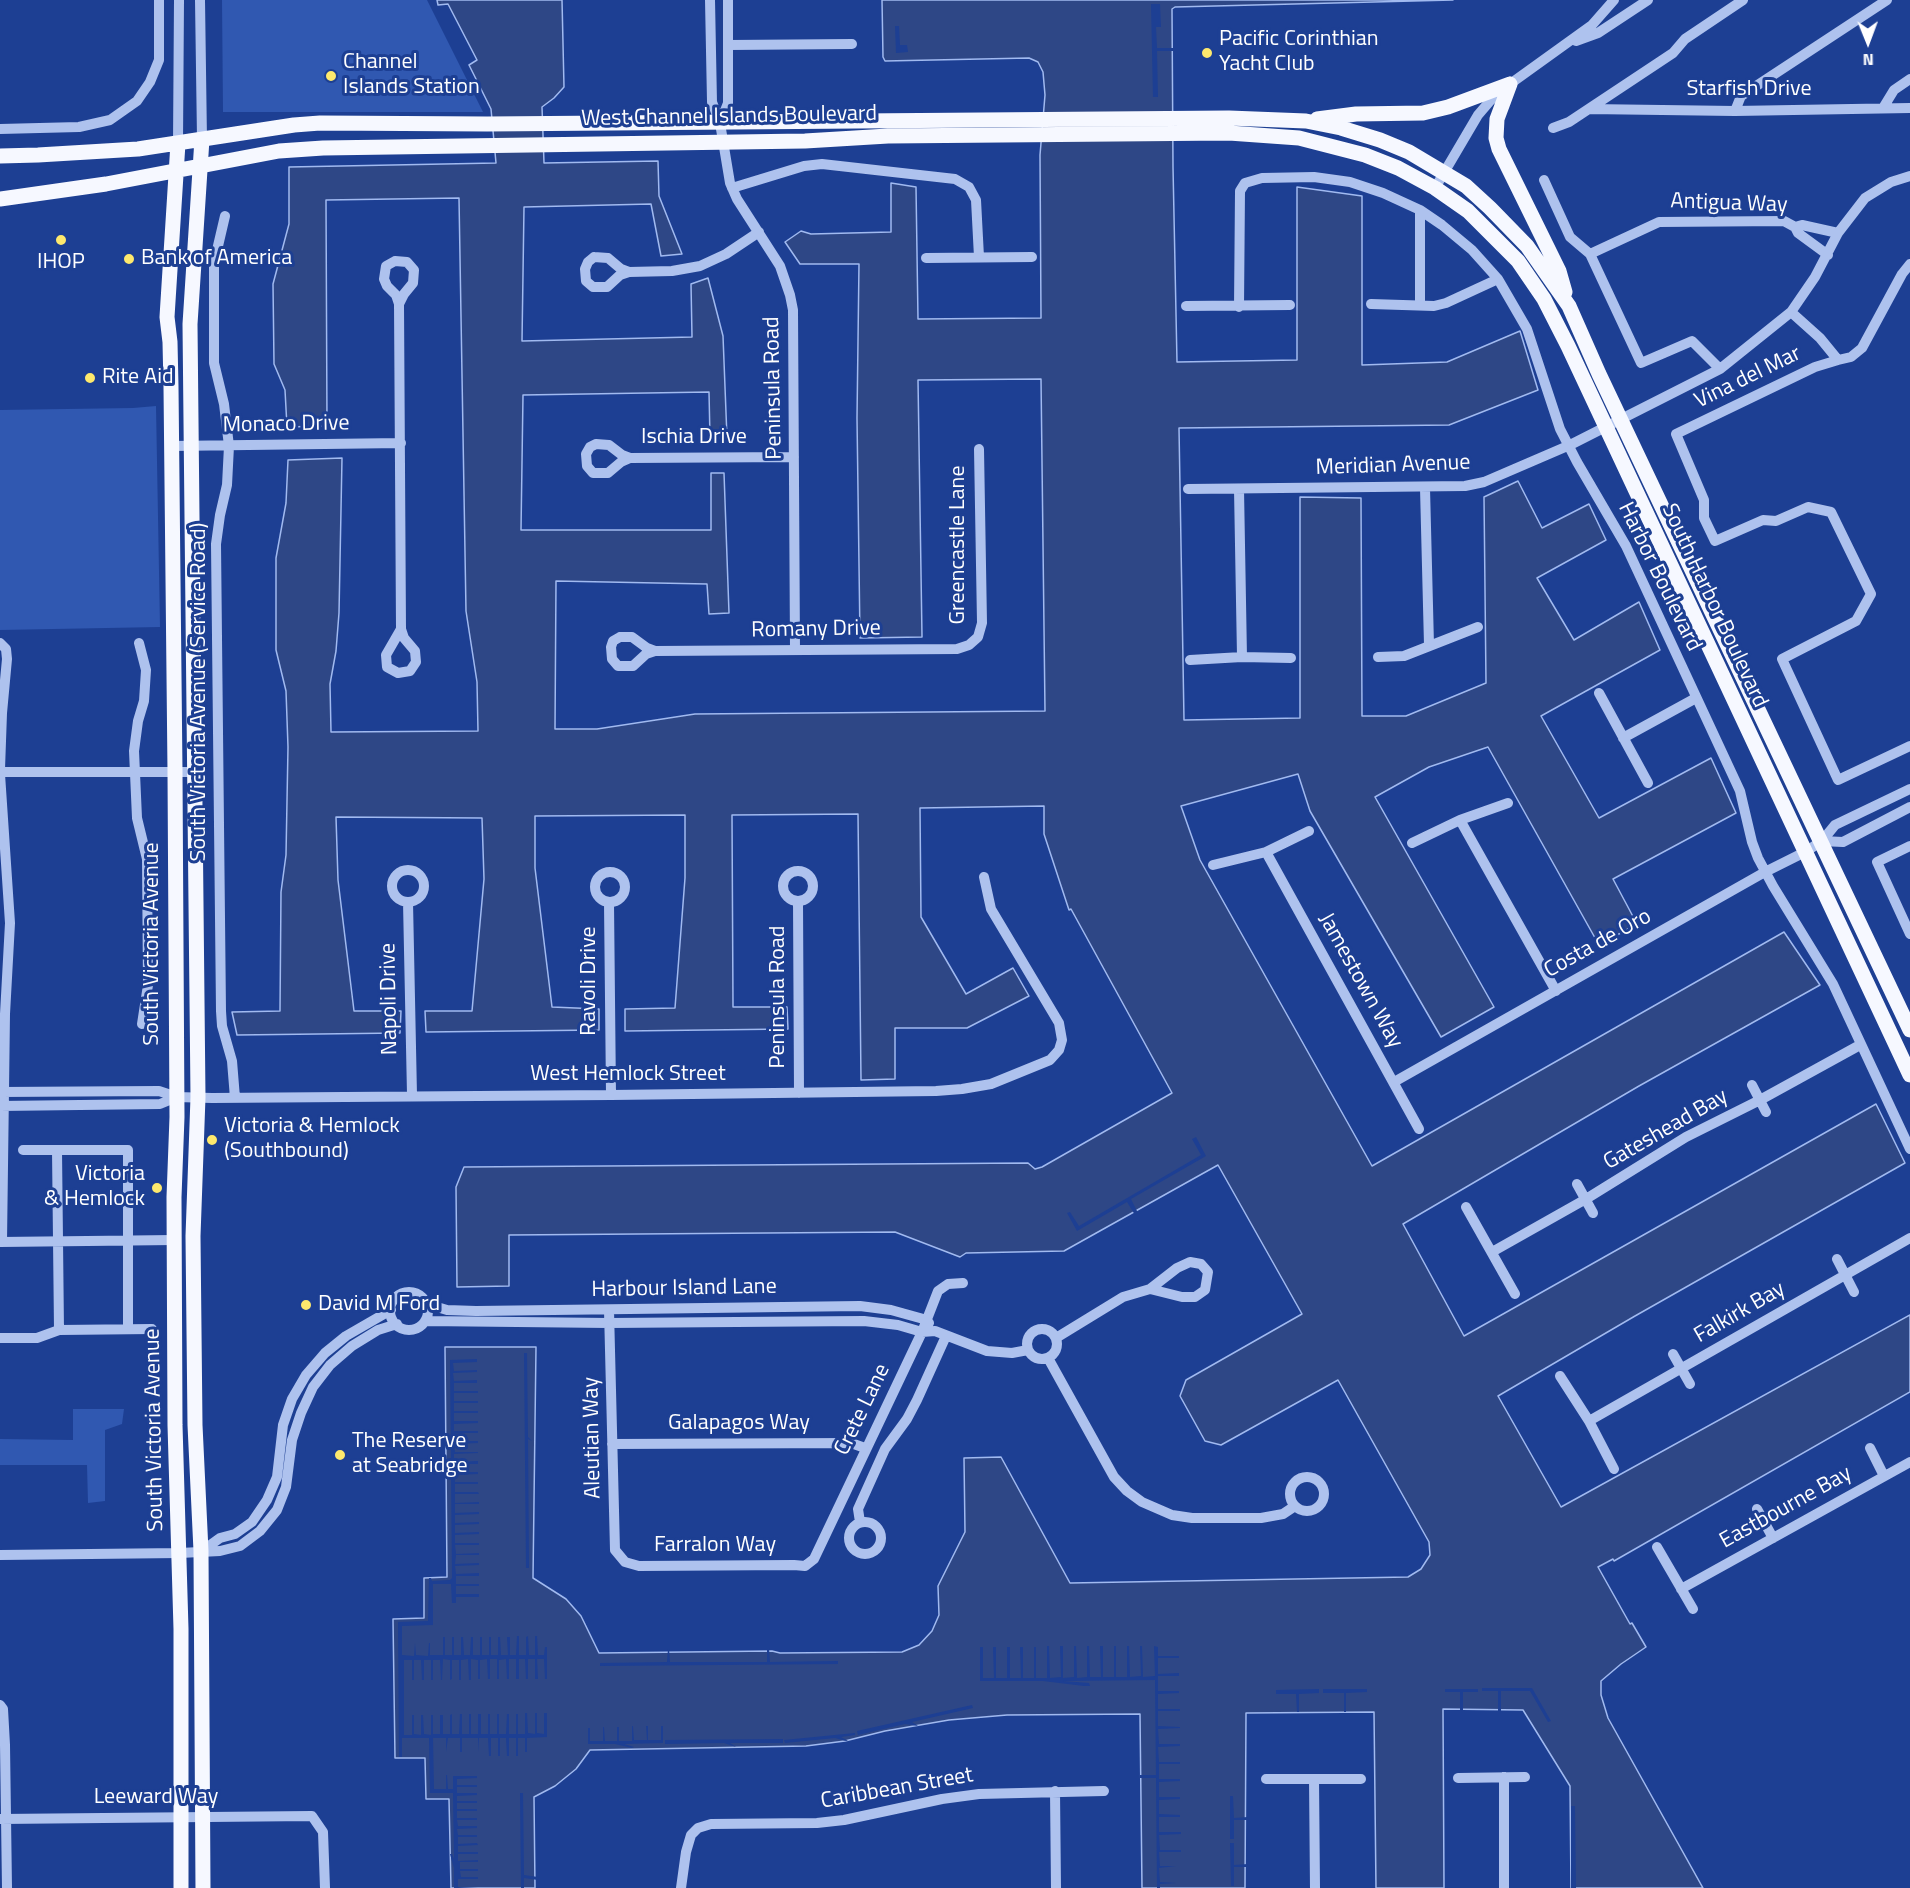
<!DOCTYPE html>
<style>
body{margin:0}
#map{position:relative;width:1910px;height:1888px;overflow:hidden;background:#1d3f93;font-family:"Titillium Web",sans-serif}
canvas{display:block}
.north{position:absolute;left:1838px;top:12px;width:60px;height:60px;-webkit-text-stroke:4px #1d3f93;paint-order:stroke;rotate:179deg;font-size:16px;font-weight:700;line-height:24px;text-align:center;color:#fff}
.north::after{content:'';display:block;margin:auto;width:21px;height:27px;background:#fff;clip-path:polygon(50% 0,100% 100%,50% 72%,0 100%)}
</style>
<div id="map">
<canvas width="1910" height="1888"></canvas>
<div class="north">N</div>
</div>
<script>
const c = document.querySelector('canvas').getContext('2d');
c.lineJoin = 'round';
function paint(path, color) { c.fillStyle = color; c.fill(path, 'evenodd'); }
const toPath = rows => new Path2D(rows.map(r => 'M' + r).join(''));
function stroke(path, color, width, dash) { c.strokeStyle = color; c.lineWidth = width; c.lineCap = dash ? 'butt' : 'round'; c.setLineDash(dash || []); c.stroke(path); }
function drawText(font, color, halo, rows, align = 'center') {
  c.font = font + ' "Titillium Web",sans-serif'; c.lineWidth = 6; c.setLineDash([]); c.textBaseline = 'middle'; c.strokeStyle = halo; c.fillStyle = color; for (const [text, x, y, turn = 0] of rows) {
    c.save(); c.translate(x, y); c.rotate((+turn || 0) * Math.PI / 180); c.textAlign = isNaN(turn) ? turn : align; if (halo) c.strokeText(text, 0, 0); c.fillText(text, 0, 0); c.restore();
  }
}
paint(toPath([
 [222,0,427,0,483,112,223,112],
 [156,406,160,627,0,630,0,410,133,408],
 [73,1409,124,1409,122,1424,105,1430,105,1501,88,1503,87,1465,0,1465,0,1439,73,1440]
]), '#3058b1');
const water = toPath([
 [437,0,562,0,564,87,554,98,542,107,544,163,658,161,659,196,682,254,661,256,651,204,524,207,522,341,692,337,691,284,708,278,723,336,727,438,710,438,709,392,523,395,521,530,711,530,711,473,724,473,729,613,709,614,707,584,556,581,555,729,597,729,695,714,1045,711,1041,379,918,380,922,637,860,638,857,418,859,264,800,264,785,242,801,231,811,234,891,232,891,183,916,187,918,319,1041,318,1040,155,1045,95,1043,72,1038,62,1029,58,885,61,883,57,882,0,1453,0,1175,7,1172,9,1173,167,1177,362,1297,360,1297,187,1362,196,1362,365,1447,362,1520,331,1538,390,1449,425,1179,428,1184,720,1300,718,1300,497,1361,498,1362,716,1406,716,1486,683,1484,497,1518,481,1542,528,1589,504,1606,540,1537,578,1574,640,1639,602,1660,650,1541,716,1599,818,1711,758,1736,813,1613,879,1637,924,1599,945,1488,747,1429,767,1375,797,1494,1007,1441,1037,1310,811,1298,774,1181,806,1200,860,1372,1166,1784,932,1820,985,1639,1086,1403,1224,1464,1336,1876,1104,1905,1163,1635,1316,1498,1396,1561,1507,1910,1315,1910,1392,1614,1561,1613,1559,1598,1567,1630,1624,1632,1623,1646,1647,1621,1664,1601,1681,1601,1695,1608,1718,1703,1888,1571,1888,1570,1786,1523,1710,1443,1709,1444,1888,1376,1888,1374,1712,1246,1713,1245,1888,1142,1888,1140,1714,1007,1715,949,1720,885,1731,845,1741,806,1746,590,1750,576,1769,555,1786,534,1797,535,1888,451,1888,449,1799,426,1799,425,1758,395,1758,393,1619,424,1618,424,1578,447,1577,445,1347,536,1347,533,1578,566,1599,581,1616,599,1653,772,1651,780,1653,902,1652,919,1645,932,1631,939,1615,938,1586,965,1532,964,1458,1001,1457,1070,1583,1408,1577,1421,1569,1430,1555,1429,1542,1338,1380,1221,1445,1205,1441,1180,1396,1186,1380,1302,1314,1218,1165,1064,1251,966,1253,960,1257,895,1232,509,1235,509,1286,457,1287,456,1187,464,1167,1028,1163,1035,1169,1042,1167,1172,1093,1071,909,1069,910,1044,834,1044,806,920,808,921,917,966,994,1013,968,1029,996,967,1028,895,1028,895,1079,861,1080,858,814,732,815,733,1007,787,1007,788,1029,625,1031,625,1009,675,1008,685,878,685,815,535,816,535,868,552,1007,599,1009,599,1030,426,1032,425,1011,472,1011,484,879,482,818,336,817,338,880,354,1011,401,1011,400,1033,237,1035,232,1012,280,1011,281,892,286,855,288,747,286,691,276,650,276,558,286,503,288,460,342,458,339,613,336,651,330,684,331,732,478,731,477,682,466,611,459,198,326,200,327,426,287,427,285,390,274,364,273,284,289,224,289,167,496,163,491,109,469,65,477,60,448,4,438,5,437,0]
]);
paint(water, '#2e4786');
stroke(water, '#a1baf0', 1.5);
paint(toPath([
 [1151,4,1160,4,1161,27,1156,27,1157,48,1175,48,1175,51,1157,51,1158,97,1153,97],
 [895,26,899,26,900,45,907,45,908,52,896,53],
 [1196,1137,1206,1156,1131,1199,1138,1213,1135,1215,1127,1202,1077,1231,1067,1213,1070,1212,1079,1226,1201,1155,1192,1139],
 [524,1353,527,1353,528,1437,532,1441,528,1439,529,1568,526,1568],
 [477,1359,477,1362,453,1363,454,1371,477,1370,477,1372,453,1373,454,1381,477,1380,477,1383,454,1383,454,1391,478,1391,478,1393,454,1393,454,1401,478,1401,478,1403,454,1403,454,1411,478,1411,478,1413,454,1413,454,1421,478,1421,478,1423,454,1424,454,1431,478,1431,478,1433,454,1433,454,1441,478,1441,478,1443,454,1444,455,1452,478,1452,478,1453,454,1454,454,1462,478,1461,478,1464,454,1464,455,1472,478,1472,478,1474,454,1475,455,1482,478,1482,478,1484,455,1484,455,1492,478,1492,479,1494,455,1494,455,1503,479,1502,479,1504,455,1504,455,1513,479,1512,479,1514,455,1515,455,1523,479,1522,479,1524,455,1525,455,1533,479,1532,479,1534,455,1535,455,1543,479,1543,479,1545,455,1545,456,1554,479,1553,479,1555,456,1555,455,1564,479,1563,479,1565,455,1566,456,1574,479,1573,479,1576,456,1576,456,1584,479,1584,479,1586,456,1586,456,1594,479,1594,479,1597,456,1597,456,1603,452,1603,451,1584,433,1584,433,1625,402,1626,402,1655,414,1656,415,1643,416,1655,428,1656,429,1643,430,1643,430,1655,443,1655,443,1637,445,1637,445,1655,452,1655,452,1637,454,1637,454,1655,461,1655,461,1637,463,1637,464,1655,470,1655,471,1637,473,1637,473,1655,480,1655,480,1637,482,1637,482,1655,489,1655,489,1637,491,1637,491,1655,498,1655,498,1637,500,1637,501,1655,508,1655,507,1637,510,1637,510,1655,516,1655,517,1636,519,1636,519,1655,526,1655,526,1637,528,1636,529,1655,535,1655,535,1636,537,1636,538,1655,544,1655,545,1647,547,1647,547,1679,545,1679,544,1659,537,1659,538,1679,535,1679,535,1659,528,1659,528,1679,526,1679,525,1659,519,1659,519,1679,516,1679,516,1659,509,1659,509,1679,507,1679,506,1659,499,1660,499,1679,497,1679,497,1659,490,1659,490,1679,488,1679,487,1659,480,1660,480,1679,478,1679,478,1660,471,1659,471,1680,469,1680,468,1659,461,1660,461,1680,459,1680,459,1660,452,1660,452,1679,450,1680,450,1660,443,1659,442,1680,441,1680,440,1660,433,1660,433,1680,431,1680,431,1660,424,1660,424,1680,422,1680,421,1660,414,1660,414,1680,412,1680,412,1660,404,1660,404,1735,412,1735,412,1715,414,1715,414,1734,421,1735,421,1715,423,1715,424,1734,431,1735,431,1715,433,1715,433,1734,440,1734,440,1715,443,1715,443,1734,450,1734,450,1715,452,1714,452,1734,459,1734,460,1714,462,1714,462,1734,469,1734,469,1714,471,1714,471,1734,478,1734,478,1714,481,1714,481,1734,488,1734,488,1714,490,1714,490,1734,497,1734,497,1714,499,1714,499,1734,506,1734,507,1714,509,1714,509,1734,516,1734,516,1714,518,1714,518,1734,525,1734,525,1713,527,1713,528,1733,535,1734,535,1713,537,1713,537,1733,544,1734,544,1713,547,1713,547,1737,527,1738,527,1752,525,1752,525,1738,518,1738,518,1756,516,1756,516,1738,509,1738,509,1756,507,1756,506,1738,500,1738,500,1756,498,1756,498,1738,491,1738,491,1756,489,1756,488,1738,479,1738,478,1752,478,1738,462,1738,462,1752,460,1752,460,1738,448,1738,446,1752,446,1738,433,1738,434,1789,446,1789,446,1775,447,1775,448,1789,453,1789,453,1776,477,1776,477,1778,457,1779,457,1785,477,1785,477,1787,457,1787,457,1793,477,1793,477,1795,457,1796,457,1801,477,1801,477,1803,457,1803,457,1809,477,1809,477,1811,457,1811,457,1818,477,1818,477,1820,457,1820,458,1826,477,1826,477,1828,457,1829,458,1835,477,1835,477,1837,458,1837,458,1844,477,1843,478,1845,458,1846,458,1852,478,1852,478,1854,458,1854,458,1861,478,1860,478,1862,460,1862,460,1869,478,1869,478,1871,460,1871,461,1877,478,1877,478,1879,458,1879,458,1887,478,1888,454,1888,454,1868,450,1854,452,1854,454,1859,453,1793,430,1793,429,1738,402,1738,402,1757,399,1757,398,1622,428,1621,429,1578,431,1578,432,1581,450,1580,452,1578,451,1470,446,1468,446,1465,451,1467,450,1360],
 [1047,1646,1049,1646,1050,1678,1061,1677,1060,1646,1063,1646,1063,1678,1074,1677,1074,1646,1076,1646,1077,1678,1087,1677,1087,1646,1089,1646,1090,1677,1101,1677,1100,1646,1103,1646,1103,1677,1114,1677,1114,1646,1116,1646,1116,1677,1127,1677,1127,1646,1129,1646,1130,1677,1141,1676,1140,1646,1142,1646,1143,1677,1155,1676,1154,1646,1158,1647,1158,1656,1179,1656,1179,1658,1158,1658,1158,1674,1179,1673,1179,1676,1158,1676,1158,1691,1179,1691,1179,1693,1158,1694,1158,1709,1180,1709,1180,1711,1158,1711,1158,1726,1180,1727,1180,1728,1158,1729,1159,1744,1180,1744,1180,1746,1158,1747,1159,1762,1180,1762,1180,1764,1159,1764,1159,1779,1180,1779,1180,1781,1159,1782,1159,1797,1180,1797,1180,1799,1159,1800,1159,1814,1180,1815,1180,1817,1159,1817,1159,1832,1181,1832,1181,1834,1159,1835,1160,1850,1181,1850,1181,1852,1159,1852,1160,1866,1176,1866,1159,1868,1160,1882,1176,1883,1160,1884,1160,1888,1157,1888,1156,1778,1140,1778,1140,1775,1156,1775,1155,1680,1063,1681,1089,1683,1090,1686,1084,1686,1043,1681,980,1681,980,1647,983,1647,983,1678,994,1678,993,1647,996,1647,996,1678,1007,1678,1007,1647,1010,1647,1010,1678,1021,1678,1020,1647,1023,1647,1023,1678,1034,1678,1034,1647,1036,1647,1036,1678,1047,1678],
 [767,1648,769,1648,770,1662,838,1661,838,1664,600,1666,600,1663,667,1662,668,1649,669,1649,670,1662,767,1662],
 [1482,1688,1532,1688,1551,1721,1548,1722,1530,1691,1501,1691,1501,1711,1498,1711,1498,1691,1482,1691],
 [1319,1689,1319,1693,1299,1694,1299,1712,1297,1712,1296,1694,1276,1694,1276,1690],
 [1323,1689,1367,1689,1367,1692,1346,1693,1346,1712,1344,1712,1344,1693,1323,1693],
 [1445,1689,1478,1689,1478,1692,1463,1692,1463,1711,1460,1711,1460,1692,1445,1692],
 [972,1705,973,1708,912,1722,918,1726,905,1724,858,1735,857,1731],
 [632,1726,633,1726,634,1740,647,1740,646,1726,648,1726,648,1740,661,1740,661,1726,663,1726,663,1743,624,1744,634,1747,632,1748,615,1744,588,1744,588,1728,590,1728,590,1741,603,1741,603,1727,604,1727,605,1741,617,1741,617,1727,619,1727,619,1741,632,1741],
 [855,1733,855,1735,841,1737,848,1741,846,1741,835,1738,785,1743,784,1740],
 [783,1739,783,1743,730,1743,736,1747,724,1743,665,1744,665,1740],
 [520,1793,523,1793,524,1875,538,1877,538,1880,524,1878,524,1888,521,1888],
 [1230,1796,1233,1796,1234,1818,1248,1817,1248,1820,1234,1820,1234,1839,1230,1839],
 [1571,1806,1575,1806,1576,1888,1571,1888],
 [1230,1843,1234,1843,1234,1865,1248,1864,1248,1867,1234,1867,1234,1886,1231,1886]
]), '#1d3f93');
stroke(toPath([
 [200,0,202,139],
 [710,0,712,102,720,123,730,183,737,199,780,266,790,295,793,310,795,650],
 [1576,41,1598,33,1648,0],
 [729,45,852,44],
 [1883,108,1894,90,1910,79],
 [1589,109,1735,111,1910,108],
 [1735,111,1741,96,1887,0],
 [720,123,728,103,728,0],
 [1553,128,1569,122,1673,53,1685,39,1743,0],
 [0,129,79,127,110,120,137,101,150,82,159,60,159,0],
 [178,143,179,0],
 [1544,180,1570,237,1590,254,1641,363,1692,341,1720,369],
 [732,188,804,166,822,164,955,179,969,187,976,200,979,257],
 [1435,188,1478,115,1490,101,1510,84,1592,25,1614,0],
 [1420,210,1420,305],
 [225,216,214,263,214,363,224,404,229,446,227,485,220,515,216,544,221,1011,222,1026,232,1061,235,1098],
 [1795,227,1798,233,1828,255],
 [1590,254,1659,222,1784,221,1795,227,1802,225,1838,233],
 [594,257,608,258,621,269,629,272,620,275,607,287,593,287,586,281,585,269,588,262,594,257],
 [926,258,1032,257],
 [395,261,407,262,414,270,413,283,404,294,399,304,396,295,387,286,384,279,386,266,395,261],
 [629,272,672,271,700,266,726,254,759,232],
 [399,304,401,629,404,638,415,651,416,662,410,671,398,673,387,667,386,655,401,629],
 [1371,304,1434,306,1446,303,1498,279],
 [1186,306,1290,305],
 [1239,307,1240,191,1245,183,1262,178,1314,177,1350,182,1383,193,1420,210,1442,225,1472,250,1498,279,1527,329,1560,429,1577,462,1626,546,1740,791,1752,842,1758,858,1773,886,1833,984,1910,1149],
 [1791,312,1820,338,1838,360,1851,357,1862,348,1902,274,1910,264],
 [1838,360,1815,367,1676,434,1704,500,1704,518,1715,541,1763,520,1776,521,1808,507,1831,512,1871,594,1856,621,1782,659,1838,780,1910,746],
 [596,444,609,445,622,455,630,458,621,462,608,473,593,473,587,466,586,454,590,447,596,444],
 [172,446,401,443],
 [630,458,794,457],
 [1425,488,1429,645],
 [1188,489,1465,486,1484,482,1570,445,1720,369,1791,312,1815,277,1838,233,1865,198,1891,182,1910,176],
 [1239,489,1242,657],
 [620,637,632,637,647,648,655,651,646,654,633,666,618,666,612,659,611,647,613,641,620,637],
 [0,643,6,649,7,659,2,713,0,769],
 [139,643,146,670,144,701,138,721,134,751,137,818,147,859,148,985,142,1024],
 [655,651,957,649,969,645,978,637,982,623,979,449],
 [1378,657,1404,656,1478,627],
 [1190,660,1242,657,1291,658],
 [1599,693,1648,783],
 [1623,738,1696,698],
 [0,772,194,772],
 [0,774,10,923,5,1014,2,1242],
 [1460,820,1556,991],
 [1822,841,1843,842,1910,807],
 [1412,843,1460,820,1508,803],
 [1910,846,1877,862,1910,934],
 [1266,852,1419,1129],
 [1213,865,1266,852,1309,831],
 '392 886a16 16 0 1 1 32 0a16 16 0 1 1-32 0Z',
 '783 886a15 15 0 1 1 30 0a15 15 0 1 1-30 0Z',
 '595 887a15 15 0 1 1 30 0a15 15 0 1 1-30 0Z',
 [798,901,799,1093],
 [408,902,412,1095],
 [609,903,611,1095],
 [1394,1082,1765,872,1805,852,1822,841,1835,825,1910,789],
 [1752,1085,1766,1112],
 [0,1092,159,1091,177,1097,212,1098,611,1095,936,1091,962,1089,991,1084,1050,1060,1059,1050,1062,1040,1059,1023,991,909,984,877],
 [0,1106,160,1104,177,1097],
 [23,1150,128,1150,128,1329],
 [57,1150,59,1330],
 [1577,1184,1593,1213],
 [1466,1207,1515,1294],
 [0,1242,174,1240],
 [1492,1252,1586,1199,1686,1137,1760,1100,1860,1045],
 [1837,1259,1854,1292],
 '390 1311a19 19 0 1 1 38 0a19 19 0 1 1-38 0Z',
 [427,1304,447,1310,476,1311,860,1306,891,1310,927,1320,929,1323],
 [609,1310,615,1550,625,1562,639,1566,794,1565,805,1566,814,1559,922,1332,938,1291,948,1284,963,1283],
 [425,1321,609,1323,864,1321,898,1325,922,1332,935,1331,987,1351,1012,1353,1028,1350],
 '1027 1344a15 15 0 1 1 30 0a15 15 0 1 1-30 0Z',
 [0,1338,37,1338,59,1330,152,1329],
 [1056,1338,1123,1297,1150,1289,1177,1268,1190,1262,1201,1264,1208,1272,1205,1290,1195,1297,1182,1297,1150,1289],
 [1673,1354,1690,1384],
 [1048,1358,1114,1477,1127,1491,1142,1502,1172,1515,1192,1518,1261,1518,1283,1514,1295,1506],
 [1560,1376,1589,1421,1614,1469],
 [1589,1421,1910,1238],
 [612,1444,851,1443,865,1448],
 [1870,1448,1884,1476],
 '1290 1494a17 17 0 1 1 34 0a17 17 0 1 1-34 0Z',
 [1757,1509,1773,1538],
 '849 1538a16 16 0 1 1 32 0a16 16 0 1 1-32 0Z',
 [860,1522,858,1509,885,1449,907,1419,917,1400,946,1336],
 [1657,1547,1693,1609],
 [202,1551,220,1538,235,1534,252,1522,267,1500,277,1477,283,1425,292,1399,306,1375,325,1353,346,1336,391,1310],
 [0,1555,180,1553,220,1551,240,1546,260,1531,277,1510,286,1487,292,1440,301,1413,313,1387,330,1365,352,1346,378,1330,397,1324],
 [1681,1589,1910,1462],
 [0,1705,3,1709,5,1745,7,1888],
 [1504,1777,1504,1888],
 [1458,1778,1525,1777],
 [1266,1779,1361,1779],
 [1314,1779,1315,1888],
 [1055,1791,1056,1888],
 [0,1819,312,1816,323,1832,325,1888],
 [681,1888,686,1852,691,1835,698,1828,711,1824,817,1823,844,1820,942,1799,979,1794,1104,1791]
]), '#aec2ee', 10);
stroke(toPath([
 [1510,84,1497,119,1496,138,1499,149,1559,271,1565,292],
 [1317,119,1356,114,1423,113,1448,107,1510,84],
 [202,139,190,324,198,1097,193,1236,195,1425,201,1551,203,1888],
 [178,143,167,317,170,342,171,387,175,772,177,1117,174,1197,175,1425,181,1629,181,1888],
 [0,156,38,155,138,149,294,125,320,123,487,124,1229,118,1306,121,1341,128,1380,140,1409,152,1466,186,1490,208,1527,246,1569,306,1599,374,1910,1030],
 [0,199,106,184,279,151,323,148,805,141,888,136,1229,133,1299,138,1365,155,1398,168,1435,188,1468,211,1518,261,1544,299,1568,346,1910,1075]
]), '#f6f8ff', 15);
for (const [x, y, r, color] of [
 [1207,53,6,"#fee96d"],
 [331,76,6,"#fee96d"],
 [61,240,6,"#fee96d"],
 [129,259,6,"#fee96d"],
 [90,378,6,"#fee96d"],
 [212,1140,6,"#fee96d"],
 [157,1188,6,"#fee96d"],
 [306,1305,6,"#fee96d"],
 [340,1455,6,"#fee96d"]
]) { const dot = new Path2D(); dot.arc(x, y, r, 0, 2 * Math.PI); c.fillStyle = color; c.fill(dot); stroke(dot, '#1d3f93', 2); }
drawText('22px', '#fff', '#1d3f93', [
 ["Pacific Corinthian",1219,40],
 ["Yacht Club",1219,65],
 ["Channel",343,63],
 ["Islands Station",343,88],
 ["Bank of America",141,259],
 ["IHOP",61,263,"center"],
 ["Rite Aid",102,378],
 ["Victoria & Hemlock",224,1127],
 ["(Southbound)",224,1152],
 ["Victoria",145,1175,"right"],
 ["& Hemlock",145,1200,"right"],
 ["David M Ford",318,1305],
 ["The Reserve",352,1442],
 ["at Seabridge",352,1467]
], 'left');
drawText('22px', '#fff', '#1d3f93', [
 ["Starfish Drive",1749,90],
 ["West Channel Islands Boulevard",729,117,-1],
 ["Antigua Way",1729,204,2],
 ["Vina del Mar",1748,378,-26],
 ["Peninsula Road",774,388,-91],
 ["Monaco Drive",286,425,-1],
 ["Ischia Drive",694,438],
 ["Meridian Avenue",1393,466,-2],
 ["Greencastle Lane",959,545,-90],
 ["Harbor Boulevard",1659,577,64],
 ["South Harbor Boulevard",1714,606,65],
 ["Romany Drive",816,630,-1],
 ["South Victoria Avenue (Service Road)",200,692,-90],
 ["South Victoria Avenue",153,944,-90],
 ["Costa de Oro",1598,944,-29],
 ["Ravoli Drive",590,981,-90],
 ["Jamestown Way",1360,981,61],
 ["Peninsula Road",779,997,-90],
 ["Napoli Drive",390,999,-91],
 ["West Hemlock Street",628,1075],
 ["Gateshead Bay",1666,1130,-30],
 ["Harbour Island Lane",684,1289,-1],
 ["Falkirk Bay",1740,1313,-30],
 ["Crete Lane",863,1410,-64],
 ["Galapagos Way",739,1424],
 ["South Victoria Avenue",155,1430,-91],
 ["Aleutian Way",593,1438,-91],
 ["Eastbourne Bay",1786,1508,-29],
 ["Farralon Way",715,1546],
 ["Caribbean Street",897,1789,-10],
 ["Leeward Way",156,1798]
]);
</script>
